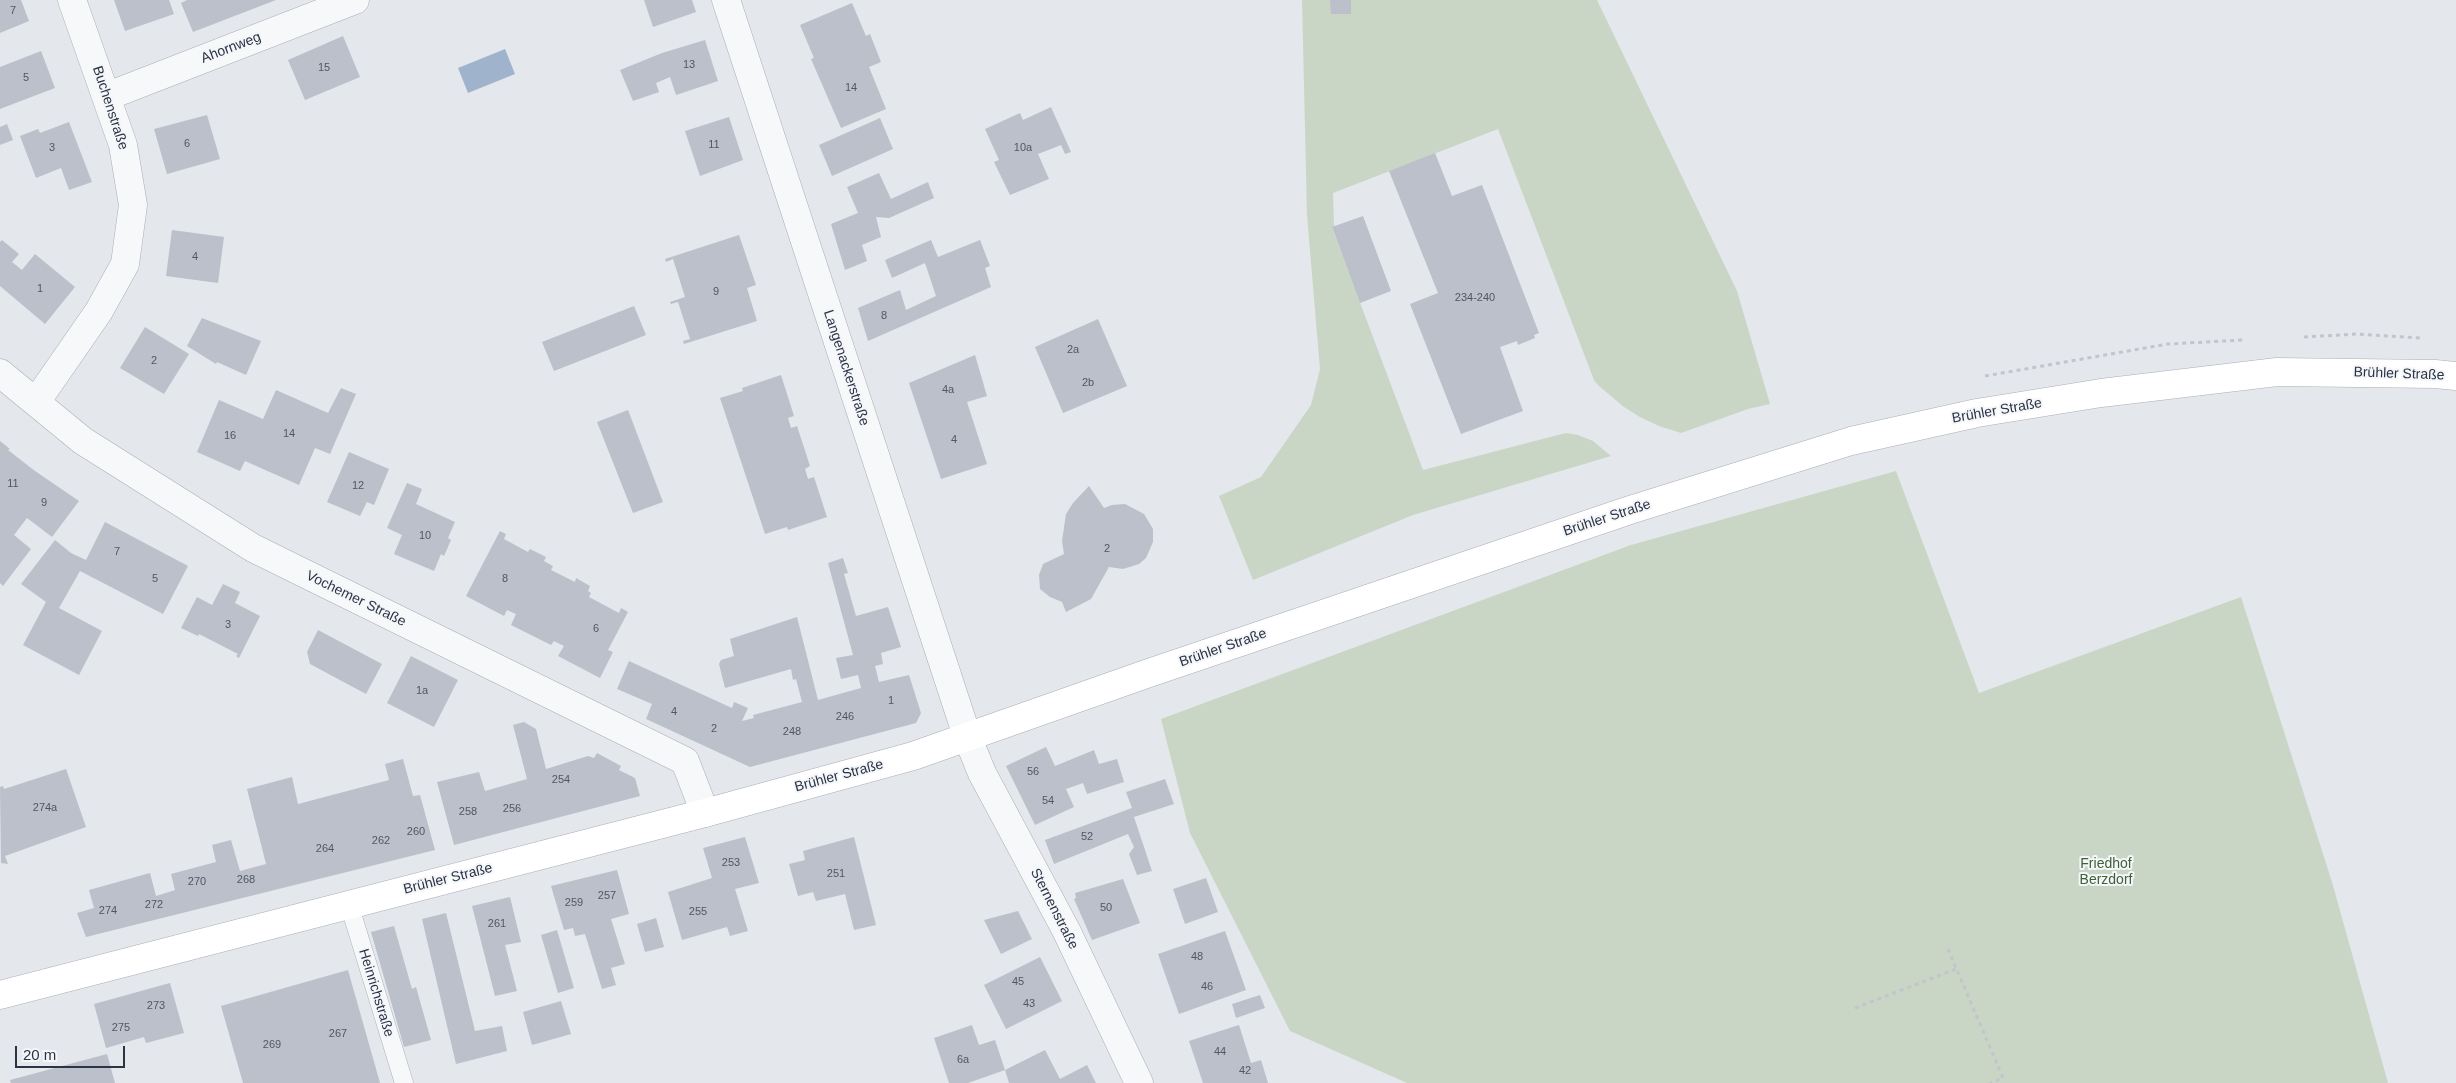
<!DOCTYPE html>
<meta charset="utf-8">
<style>
body{margin:0}
#map{position:relative;width:2456px;height:1083px;overflow:hidden;background:#e4e7ec;font-family:Helvetica,sans-serif}
canvas{display:block}
.scale{position:absolute;left:15px;top:1046px;width:110px;height:22px;box-sizing:border-box;border:2px solid #2b3445;border-top:0;padding-left:6px;font-size:15px;line-height:18px;white-space:nowrap;color:#2b3445;-webkit-text-stroke:4px #f4f6f9;paint-order:stroke}
</style>
<div id="map">
<canvas width="2456" height="1083"></canvas>
<div class="scale">20 m</div>
</div>
<script>
const c = document.querySelector('canvas').getContext('2d');
c.lineJoin = 'round';
function paint(path, color) { c.fillStyle = color; c.fill(path, 'evenodd'); }
const toPath = rows => new Path2D(rows.map(r => 'M' + r).join(''));
function stroke(path, color, width, dash) { c.strokeStyle = color; c.lineWidth = width; c.lineCap = dash ? 'butt' : 'round'; c.setLineDash(dash || []); c.stroke(path); }
function drawText(font, color, halo, rows, align = 'center') {
  c.font = font + ' Helvetica,sans-serif'; c.lineWidth = 4; c.setLineDash([]); c.textBaseline = 'middle'; c.strokeStyle = halo; c.fillStyle = color; for (const [text, x, y, turn = 0] of rows) {
    c.save(); c.translate(x, y); c.rotate((+turn || 0) * Math.PI / 180); c.textAlign = isNaN(turn) ? turn : align; if (halo) c.strokeText(text, 0, 0); c.fillText(text, 0, 0); c.restore();
  }
}
paint(toPath([
 [1302,0,1597,0,1737,291,1770,404,1748,409,1681,433,1659,426,1640,417,1624,407,1599,386,1594,380,1498,129,1333,193,1334,227,1332,228,1423,470,1566,433,1578,435,1593,441,1611,456,1413,515,1253,580,1219,496,1261,477,1311,405,1320,369,1307,215],
 [1896,471,1979,693,2241,597,2332,882,2388,1083,1407,1083,1290,1031,1190,833,1161,719,1631,545]
]), '#c9d6c5');
paint(toPath([
 [505,49,515,74,468,93,458,68]
]), '#9fb4cc');
paint(toPath([
 [0,0,21,0,29,21,0,33],
 [114,0,169,0,174,14,125,31],
 [187,0,276,0,193,32,181,3],
 [644,0,692,0,696,12,653,27],
 [1330,0,1351,0,1351,14,1331,14],
 [852,3,866,36,870,34,881,62,869,67,886,109,841,128,811,59,814,58,800,25],
 [343,36,360,77,305,100,288,60],
 [705,40,718,81,676,95,670,77,656,83,659,92,633,101,620,70,662,53],
 [41,51,55,88,0,109,0,67],
 [1051,107,1071,152,1065,154,1061,145,1038,154,1049,179,1010,195,994,162,999,160,985,129,1020,113,1023,120],
 [207,115,220,159,167,174,154,129],
 [729,117,743,160,700,176,685,131],
 [880,118,893,149,832,176,819,145],
 [69,122,92,182,69,190,61,168,36,178,20,136,38,129,40,133],
 [7,124,13,140,0,145,0,127],
 [1435,153,1452,196,1482,185,1539,333,1534,335,1535,338,1518,345,1517,341,1500,347,1523,411,1461,434,1410,304,1438,293,1389,171],
 [879,173,891,199,928,182,934,198,889,218,876,217,881,237,862,245,867,261,845,270,831,224,858,213,847,187],
 [1363,216,1391,291,1360,303,1332,227],
 [172,230,224,237,218,283,166,276],
 [739,235,756,285,747,288,757,321,684,344,683,341,690,339,678,302,671,304,670,302,685,297,673,259,666,262,665,259],
 [2,240,19,254,12,262,22,270,35,254,75,287,45,324,0,286,0,242],
 [931,240,938,257,980,240,990,266,985,268,991,287,868,341,858,308,900,290,906,310,936,296,925,263,892,278,885,260],
 [634,306,646,335,554,371,542,342],
 [202,318,261,341,246,375,217,362,216,364,187,346],
 [1098,319,1127,386,1063,413,1035,347],
 [145,327,189,354,164,394,120,368],
 [975,355,987,396,967,402,987,464,941,479,909,383],
 [781,375,794,416,788,418,791,428,797,426,810,466,805,469,808,479,814,477,827,517,788,530,787,527,765,534,720,398,743,391,742,388],
 [341,388,356,394,330,454,315,448,299,485,245,461,240,471,197,452,219,400,263,419,276,390,328,413],
 [628,410,663,502,633,513,597,422],
 [0,441,10,449,8,450,35,471,79,501,52,537,27,518,14,535,31,549,3,586,0,583],
 [349,452,389,469,374,505,367,502,360,516,327,502],
 [407,483,422,489,416,504,455,522,448,538,451,540,444,556,441,554,434,571,394,554,402,535,387,528],
 [1089,486,1104,508,1112,505,1125,504,1144,514,1153,529,1153,542,1146,558,1139,564,1123,569,1109,567,1091,599,1066,612,1062,602,1050,597,1040,589,1039,575,1043,564,1064,554,1062,541,1066,514,1073,503],
 [105,522,188,566,163,614,80,571,59,608,102,631,79,675,23,645,46,602,21,584,55,540,71,553,86,560],
 [500,531,506,534,504,539,528,552,530,549,546,557,544,561,553,566,551,570,575,582,576,578,590,586,588,591,591,593,589,597,619,613,621,608,628,612,608,650,613,652,600,678,558,656,564,646,554,641,551,645,511,625,516,614,507,610,504,616,466,596],
 [843,558,848,573,844,574,856,616,888,607,901,647,881,653,883,664,875,666,879,682,909,675,921,713,916,723,750,767,646,719,652,704,617,689,629,661,732,708,734,702,748,708,742,721,754,718,753,715,802,702,796,679,793,680,791,669,725,688,719,664,721,660,734,656,730,639,797,617,818,700,861,688,858,675,841,679,836,658,853,655,828,563],
 [223,584,240,592,235,603,260,616,239,658,236,656,238,654,199,634,198,636,181,628,197,597,212,605],
 [318,630,382,664,366,694,310,664,307,652],
 [411,656,458,680,434,727,387,703],
 [524,722,536,729,546,769,588,756,594,758,597,753,621,766,619,770,635,778,640,796,454,845,437,782,479,772,485,791,527,779,513,725],
 [1046,747,1055,766,1094,750,1099,764,1117,759,1124,782,1087,794,1083,783,1066,789,1074,807,1035,825,1006,766],
 [403,759,413,796,420,795,435,850,86,937,77,913,94,908,89,890,150,873,156,896,175,890,171,874,216,862,212,845,231,840,240,871,266,864,247,789,292,777,298,804,389,780,385,764],
 [66,769,86,827,5,856,8,864,1,863,0,787,3,786,4,789],
 [1165,779,1174,804,1134,817,1152,871,1137,875,1129,854,1134,847,1128,834,1054,864,1045,840,1132,808,1126,792],
 [745,837,759,883,735,889,748,931,730,936,727,927,682,940,668,892,712,878,703,848],
 [854,837,876,925,854,930,845,894,816,901,813,892,798,896,789,864,805,860,803,851],
 [617,870,629,914,611,919,625,964,611,968,616,985,602,989,585,934,575,936,573,928,564,930,551,886],
 [1206,878,1218,912,1185,924,1173,889],
 [1123,879,1140,923,1092,940,1074,899,1076,898,1075,893],
 [510,897,521,942,505,945,517,991,495,996,472,906],
 [1018,911,1032,939,1001,954,984,920],
 [446,913,475,1031,502,1026,507,1051,456,1064,422,919],
 [656,918,664,947,645,952,637,924],
 [394,926,412,989,416,987,431,1040,404,1047,371,932],
 [557,930,574,988,558,993,541,935],
 [1225,931,1246,990,1179,1014,1158,954],
 [1040,957,1062,1001,1006,1029,984,985],
 [348,970,380,1083,243,1083,221,1006],
 [170,983,184,1033,146,1043,144,1037,106,1048,94,1004],
 [1260,995,1265,1008,1236,1018,1232,1004],
 [561,1001,571,1034,532,1045,523,1012],
 [972,1025,979,1045,995,1040,1005,1070,968,1083,949,1083,934,1038],
 [1239,1025,1251,1063,1261,1060,1268,1083,1203,1083,1189,1041],
 [1045,1050,1060,1079,1087,1065,1096,1083,1009,1083,1005,1070],
 [107,1054,115,1083,11,1083,10,1080]
]), '#bbc0ca');
const service = toPath([
 [349,904,404,1083]
]);
const minor = toPath([
 [108,96,355,0],
 [0,373,83,441,253,548,685,761,705,813],
 [36,402,99,311,125,264,133,205,123,145,72,0],
 [967,736,982,773,1067,932,1139,1083]
]);
const tertiary = toPath([
 [726,0,967,736]
]);
const secondary = toPath([
 [0,995,705,813,913,756,1149,673,1630,510,1851,441,1977,413,2101,393,2277,372,2435,374,2456,376]
]);
stroke(service, '#a9aeb7', 19);
stroke(minor, '#a9aeb7', 29);
stroke(tertiary, '#a9aeb7', 29);
stroke(secondary, '#a9aeb7', 29);
stroke(toPath([
 [2304,337,2357,334,2420,338],
 [1985,376,2168,344,2243,340],
 [1948,949,2003,1078,1990,1083],
 [1855,1008,1956,969]
]), '#c2c5cb', 3, [4, 4]);
stroke(service, '#f7f8fa', 18);
stroke(minor, '#f7f8fa', 28);
stroke(tertiary, '#f7f8fa', 28);
stroke(secondary, '#fff', 28);
drawText('11px', '#4f5766', null, [
 ["7",13,11],
 ["13",689,65],
 ["15",324,68],
 ["5",26,78],
 ["14",851,88],
 ["6",187,144],
 ["11",714,145],
 ["3",52,148],
 ["10a",1023,148],
 ["4",195,257],
 ["1",40,289],
 ["9",716,292],
 ["234-240",1475,298],
 ["8",884,316],
 ["2a",1073,350],
 ["2",154,361],
 ["2b",1088,383],
 ["4a",948,390],
 ["14",289,434],
 ["16",230,436],
 ["4",954,440],
 ["11",13,484],
 ["12",358,486],
 ["9",44,503],
 ["10",425,536],
 ["2",1107,549],
 ["7",117,552],
 ["5",155,579],
 ["8",505,579],
 ["3",228,625],
 ["6",596,629],
 ["1a",422,691],
 ["1",891,701],
 ["4",674,712],
 ["246",845,717],
 ["2",714,729],
 ["248",792,732],
 ["56",1033,772],
 ["254",561,780],
 ["54",1048,801],
 ["274a",45,808],
 ["256",512,809],
 ["258",468,812],
 ["260",416,832],
 ["52",1087,837],
 ["262",381,841],
 ["264",325,849],
 ["253",731,863],
 ["251",836,874],
 ["268",246,880],
 ["270",197,882],
 ["257",607,896],
 ["259",574,903],
 ["272",154,905],
 ["50",1106,908],
 ["274",108,911],
 ["255",698,912],
 ["261",497,924],
 ["48",1197,957],
 ["45",1018,982],
 ["46",1207,987],
 ["43",1029,1004],
 ["273",156,1006],
 ["275",121,1028],
 ["267",338,1034],
 ["269",272,1045],
 ["44",1220,1052],
 ["6a",963,1060],
 ["42",1245,1071]
]);
drawText('14px', '#2b3445', '#f4f6f9', [
 ["Ahornweg",231,48,-21],
 ["Buchenstraße",110,108,72],
 ["Langenackerstraße",846,368,72],
 ["Brühler Straße",2399,374,2],
 ["Brühler Straße",1997,411,-10],
 ["Brühler Straße",1607,518,-18],
 ["Vochemer Straße",356,599,26],
 ["Brühler Straße",1223,648,-19],
 ["Brühler Straße",839,776,-15],
 ["Brühler Straße",448,879,-14],
 ["Sternenstraße",1054,909,63],
 ["Heinrichstraße",376,993,73]
]);
drawText('14px', '#3f6138', '#f4f6f9', [
 ["Friedhof",2106,864],
 ["Berzdorf",2106,880]
]);
</script>
